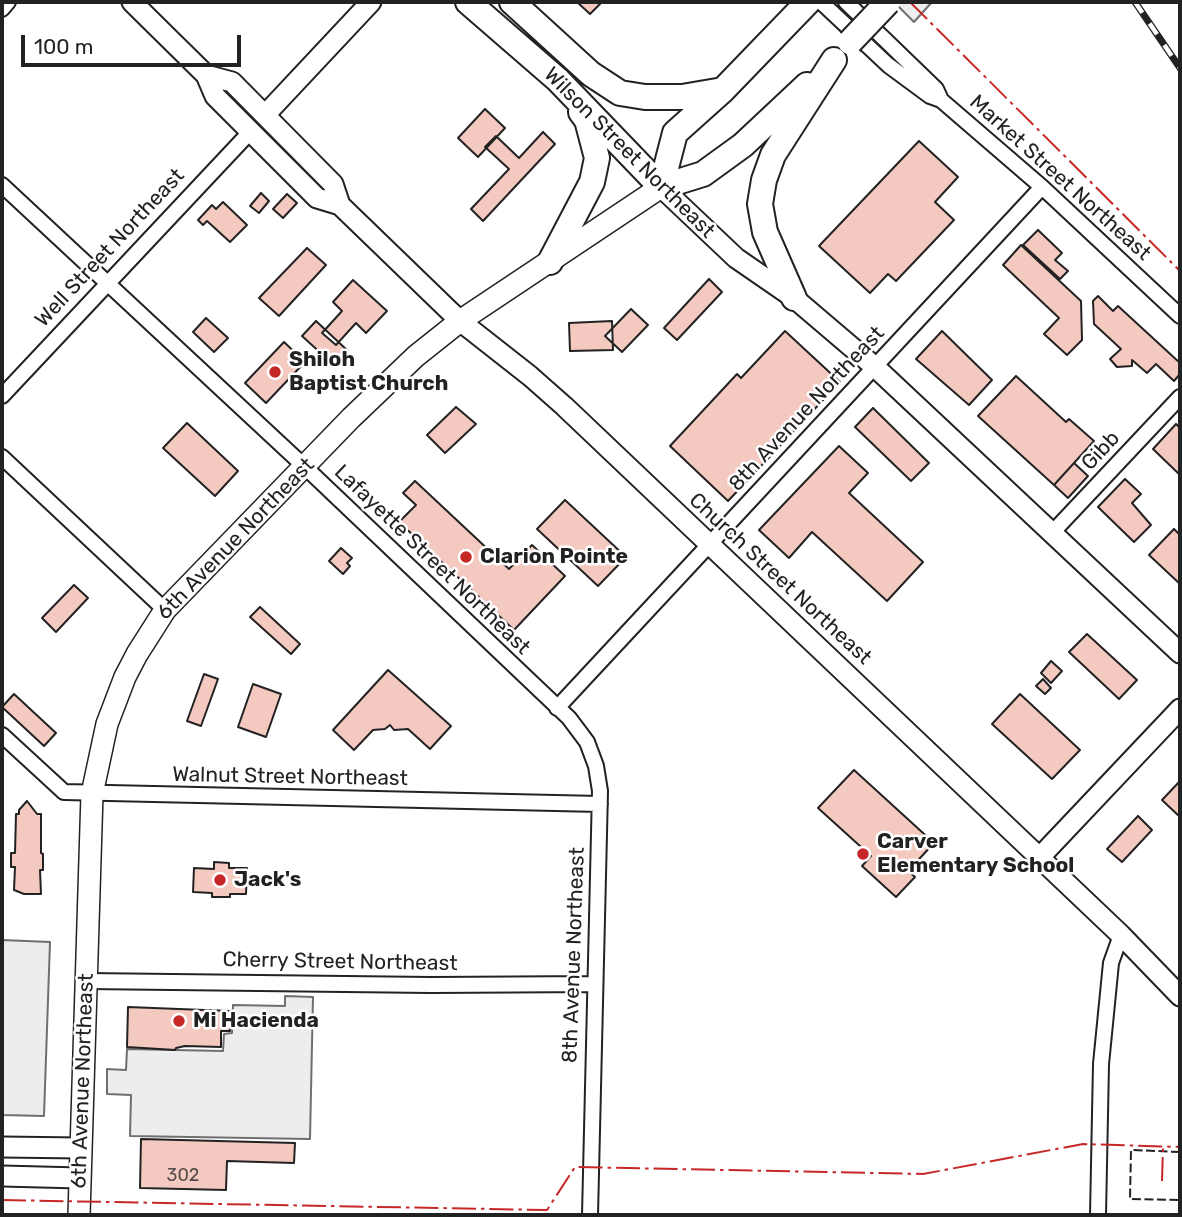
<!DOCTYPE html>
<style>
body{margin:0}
#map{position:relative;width:1182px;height:1217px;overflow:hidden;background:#fff;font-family:Rubik,sans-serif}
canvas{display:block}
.frame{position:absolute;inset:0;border:4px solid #222;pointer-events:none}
.scale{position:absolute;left:21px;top:35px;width:220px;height:32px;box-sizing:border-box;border:4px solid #222;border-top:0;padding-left:9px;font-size:21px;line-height:24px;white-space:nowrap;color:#222;-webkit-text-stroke:5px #fff;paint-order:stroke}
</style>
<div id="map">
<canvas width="1182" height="1217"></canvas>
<div class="frame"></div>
<div class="scale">100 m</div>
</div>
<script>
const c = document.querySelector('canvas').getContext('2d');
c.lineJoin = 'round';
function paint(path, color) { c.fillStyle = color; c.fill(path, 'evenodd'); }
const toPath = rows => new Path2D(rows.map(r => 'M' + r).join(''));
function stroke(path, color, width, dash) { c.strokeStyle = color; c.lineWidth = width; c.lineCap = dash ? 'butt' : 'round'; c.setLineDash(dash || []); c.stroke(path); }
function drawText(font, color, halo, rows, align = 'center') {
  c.font = font + ' Rubik,sans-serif'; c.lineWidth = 5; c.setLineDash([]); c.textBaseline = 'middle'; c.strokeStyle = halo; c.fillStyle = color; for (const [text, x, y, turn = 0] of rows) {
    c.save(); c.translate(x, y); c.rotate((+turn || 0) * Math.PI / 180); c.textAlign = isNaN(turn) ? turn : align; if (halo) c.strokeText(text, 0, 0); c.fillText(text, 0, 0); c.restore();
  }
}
const green = toPath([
 [894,2,932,2,914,22,894,2]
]);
paint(green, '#eee');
stroke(green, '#6f6f6f', 2);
const parking = toPath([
 [2,940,50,942,44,1116,2,1115,2,940],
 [285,996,313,997,310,1139,130,1136,131,1095,107,1094,107,1069,126,1070,127,1049,223,1051,224,1034,232,1033,233,1005,285,1006,285,996]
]);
paint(parking, '#ededed');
stroke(parking, '#6f6f6f', 2);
const building = toPath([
 [577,2,602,2,590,14,577,2],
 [485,109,505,128,478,157,458,138,485,109],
 [543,132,555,144,483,221,471,209,509,169,485,147,496,136,519,158,543,132],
 [919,141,958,177,935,202,954,220,896,281,888,274,870,293,819,246,919,141],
 [261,193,269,201,259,213,250,206,261,193],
 [287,194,297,203,283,218,273,209,287,194],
 [223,202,247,225,230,242,207,221,203,225,198,220,212,205,216,209,223,202],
 [1038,230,1062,253,1055,260,1068,271,1060,279,1023,245,1038,230],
 [1021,245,1081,301,1082,340,1067,355,1044,334,1059,318,1003,265,1021,245],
 [307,248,326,265,279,316,259,298,307,248],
 [709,279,722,292,677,340,664,328,709,279],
 [353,280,387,311,366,333,356,323,336,345,322,333,342,311,333,302,353,280],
 [1098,296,1113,311,1118,306,1180,363,1180,374,1174,381,1156,364,1147,373,1132,360,1132,366,1117,367,1110,359,1121,349,1094,324,1093,301,1098,296],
 [631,309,648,325,622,352,605,336,631,309],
 [206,318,228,338,214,352,193,332,206,318],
 [316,321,348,351,335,366,302,336,316,321],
 [612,321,613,350,570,351,569,323,612,321],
 [785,331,840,382,728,501,670,446,737,374,741,378,785,331],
 [942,331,992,380,969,405,916,359,942,331],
 [284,342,305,362,266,403,245,383,284,342],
 [1016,376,1066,422,1069,419,1094,441,1054,485,978,416,1016,376],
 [456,407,476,424,445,453,427,435,456,407],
 [873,408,929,463,911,481,855,427,873,408],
 [187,423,238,471,215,496,163,448,187,423],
 [1176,424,1180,428,1180,475,1153,449,1176,424],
 [839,446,868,473,849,493,923,562,887,601,812,532,789,558,759,530,839,446],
 [1074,463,1088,476,1068,498,1054,485,1074,463],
 [1125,479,1141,494,1132,503,1151,525,1134,542,1098,507,1125,479],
 [415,481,509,569,532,545,565,576,514,630,399,522,416,505,403,493,415,481],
 [565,500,626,557,598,586,537,529,565,500],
 [1174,529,1180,535,1180,584,1149,555,1174,529],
 [341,548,352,558,347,563,350,566,343,574,329,561,341,548],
 [74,585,88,598,56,632,42,618,74,585],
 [260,607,300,644,291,654,250,617,260,607],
 [1087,634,1137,680,1119,699,1069,652,1087,634],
 [1051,661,1062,671,1051,683,1041,673,1051,661],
 [388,670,451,726,430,749,408,729,394,730,390,725,385,729,373,730,354,750,333,730,388,670],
 [204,674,218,679,201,726,187,721,204,674],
 [1043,679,1051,688,1045,694,1036,686,1043,679],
 [253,684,281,694,266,737,238,727,253,684],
 [14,694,56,733,44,746,2,707,14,694],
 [1020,694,1080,750,1052,779,992,724,1020,694],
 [854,770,934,843,908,871,915,877,896,897,862,866,871,856,818,808,854,770],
 [1180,781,1180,817,1162,800,1180,781],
 [27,801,37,814,41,814,41,853,43,854,43,870,40,870,41,894,24,894,14,890,15,867,11,867,11,853,15,853,16,814,19,814,19,810,27,801],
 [1138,816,1152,830,1122,862,1107,849,1138,816],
 [214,862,229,863,229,868,247,868,246,894,230,894,230,897,212,897,212,893,193,892,194,868,214,869,214,862],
 [128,1007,230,1011,230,1031,221,1031,221,1047,185,1046,176,1048,175,1050,127,1047,128,1007],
 [141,1139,295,1143,294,1163,227,1161,226,1190,140,1188,141,1139]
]);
paint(building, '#f3c9c0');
stroke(building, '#222', 2);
const street = toPath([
 [821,2,888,65,930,96,941,100],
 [846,2,936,89,941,100,1042,187,1180,316],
 [2,9,8,2],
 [2,185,305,467,569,718,587,742,596,766,600,791,590,1215],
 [2,396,251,131],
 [2,457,165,610],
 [1052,533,1180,397],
 [557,708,1042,187],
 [2,735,64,792,600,804],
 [86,981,431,985,594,984],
 [1098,1215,1101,1064,1111,963,1121,935]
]);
const secondary = toPath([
 [132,2,206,75,215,96,317,198,340,205],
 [206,75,232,82,333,184,340,205,460,321,530,376,564,406,1121,935,1180,996],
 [265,115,371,2],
 [661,187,736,258,794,298,875,367,1180,653],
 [1040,857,1180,709],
 [2,1147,81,1148],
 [2,1176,80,1178]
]);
const primary = toPath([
 [79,1215,92,794,107,724,125,677,137,654,165,610,351,418,416,356,460,321,661,187]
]);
const highway = toPath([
 [468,2,558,80,661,187],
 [512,2,591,74,620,93,645,97,682,97,723,90],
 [661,187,675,133,723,90,808,2],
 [661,187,703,174,743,145,807,85],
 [550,262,592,182,597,158,587,120,581,112],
 [794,298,765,232,760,204,764,180,773,155,834,60]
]);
stroke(street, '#222', 18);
stroke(secondary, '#222', 23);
stroke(primary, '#222', 24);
stroke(highway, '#222', 28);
stroke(street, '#fff', 14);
stroke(secondary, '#fff', 19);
stroke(primary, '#fff', 21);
stroke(highway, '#fff', 24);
const rail = toPath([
 [1135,2,1180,68]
]);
stroke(rail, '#222', 7);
stroke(rail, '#fff', 4.5, [13]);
const highwayBridge = toPath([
 [850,42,888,2]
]);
stroke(highwayBridge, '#222', 28, []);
stroke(highwayBridge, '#fff', 24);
stroke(toPath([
 [1180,1152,1131,1150,1130,1199,1180,1200]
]), '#222', 2, [9, 3.5]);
stroke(toPath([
 [910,2,1180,271],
 [1162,1181,1163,1147],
 [2,1200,547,1210,575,1167,923,1174,1083,1144,1180,1147]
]), '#c62828', 2, [24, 5, 3.5, 5]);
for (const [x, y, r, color] of [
 [275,372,7,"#c62828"],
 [466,557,7,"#c62828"],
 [863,854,7,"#c62828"],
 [220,880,7,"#c62828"],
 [179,1021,7,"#c62828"]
]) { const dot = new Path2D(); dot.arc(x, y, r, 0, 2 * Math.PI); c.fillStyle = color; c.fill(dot); stroke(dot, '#fff', 2.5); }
drawText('18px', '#564c4a', null, [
 ["302",183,1176]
]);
drawText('21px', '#222', '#fff', [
 ["Wilson Street Northeast",629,153,45],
 ["Market Street Northeast",1060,178,42],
 ["Well Street Northeast",110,248,-47],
 ["8th Avenue Northeast",807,409,-47],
 ["Gibb",1101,451,-47],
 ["6th Avenue Northeast",236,539,-46],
 ["Lafayette Street Northeast",432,560,44],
 ["Church Street Northeast",780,579,43],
 ["Walnut Street Northeast",290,777,1],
 ["8th Avenue Northeast",574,955,-88],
 ["Cherry Street Northeast",340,962,1],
 ["6th Avenue Northeast",83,1081,-88]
]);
drawText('bold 21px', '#222', '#fff', [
 ["Shiloh",289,360],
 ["Baptist Church",289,384],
 ["Clarion Pointe",480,557],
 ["Carver",877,842],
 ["Elementary School",877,866],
 ["Jack's",234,880],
 ["Mi Hacienda",193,1021]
], 'left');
</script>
